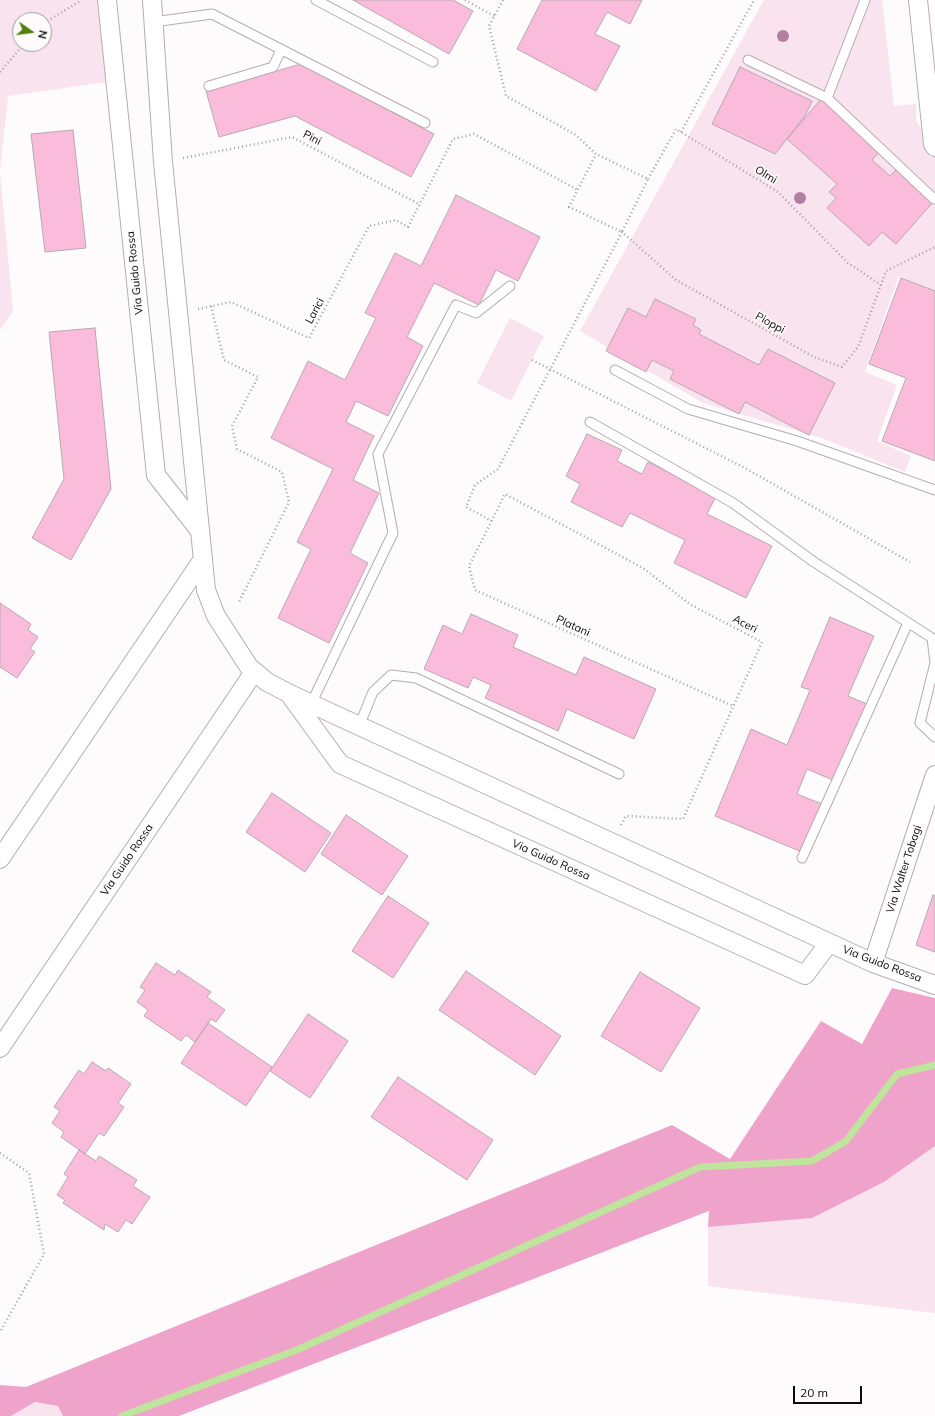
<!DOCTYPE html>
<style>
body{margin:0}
#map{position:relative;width:935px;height:1416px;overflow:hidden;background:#fdfbfc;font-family:Mulish,sans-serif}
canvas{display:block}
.north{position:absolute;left:12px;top:12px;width:40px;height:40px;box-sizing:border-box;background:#fdfbfc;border:1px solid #9d9b9c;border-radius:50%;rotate:104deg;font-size:11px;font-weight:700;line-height:16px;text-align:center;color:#0e0a0c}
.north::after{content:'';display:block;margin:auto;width:14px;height:18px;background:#527f08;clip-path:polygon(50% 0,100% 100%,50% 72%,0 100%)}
.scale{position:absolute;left:793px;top:1386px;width:69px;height:18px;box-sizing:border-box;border:2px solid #0e0a0c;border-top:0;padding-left:5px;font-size:12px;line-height:14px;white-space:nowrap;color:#0e0a0c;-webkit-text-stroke:3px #fdfbfc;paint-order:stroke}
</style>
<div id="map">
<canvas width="935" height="1416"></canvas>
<div class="north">N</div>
<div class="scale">20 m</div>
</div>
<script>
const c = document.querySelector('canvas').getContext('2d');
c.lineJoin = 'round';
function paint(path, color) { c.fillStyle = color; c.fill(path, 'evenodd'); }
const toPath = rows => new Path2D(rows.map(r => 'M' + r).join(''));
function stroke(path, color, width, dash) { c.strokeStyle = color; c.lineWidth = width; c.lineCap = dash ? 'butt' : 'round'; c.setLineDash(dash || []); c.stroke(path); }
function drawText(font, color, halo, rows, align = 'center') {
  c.font = font + ' Mulish,sans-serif'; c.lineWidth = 3.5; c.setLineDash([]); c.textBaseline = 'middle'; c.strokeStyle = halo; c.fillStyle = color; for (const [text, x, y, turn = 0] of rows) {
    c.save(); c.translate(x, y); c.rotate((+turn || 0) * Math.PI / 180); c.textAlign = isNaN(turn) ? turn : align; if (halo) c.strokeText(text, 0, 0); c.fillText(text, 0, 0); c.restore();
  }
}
paint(toPath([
 [0,0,97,0,106,82,8,96,0,170],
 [20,20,44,20,44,44,20,44],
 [764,0,882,0,894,106,916,104,916,120,935,153,935,292,899,276,865,372,897,385,877,441,911,456,905,472,822,438,703,403,580,331],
 [0,173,13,311,0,330],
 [510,318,544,336,511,401,477,383],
 [935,1146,935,1313,708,1286,708,1227,812,1218,884,1182],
 [35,1402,58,1406,63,1416,11,1416]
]), '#f9e3ee');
paint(toPath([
 [892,988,935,998,935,1146,884,1182,812,1218,708,1227,709,1211,179,1416,63,1416,58,1406,35,1402,11,1416,0,1416,0,1385,26,1387,672,1125,730,1159,821,1021,862,1044]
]), '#efa3cb');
stroke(toPath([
 [122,1416,299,1349,700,1167,812,1161,846,1141,897,1074,935,1065]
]), '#bfe49b', 7);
const building = toPath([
 [353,0,453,0,473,11,449,54,353,0],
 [542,0,642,0,630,24,607,12,595,34,620,46,596,91,517,49,542,0],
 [301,64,434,134,411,177,295,116,219,137,206,91,301,64],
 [740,67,812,101,805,116,775,154,712,124,740,67],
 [822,98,881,150,872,160,890,176,897,169,933,202,896,244,882,232,869,246,827,208,836,198,829,192,837,184,787,139,822,98],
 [73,130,86,248,45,252,31,134,73,130],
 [456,195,540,237,518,281,496,270,479,305,434,283,407,337,423,346,388,416,356,401,346,422,374,436,353,480,379,493,350,553,368,563,329,643,278,618,311,549,297,542,333,469,271,438,308,361,345,380,376,318,365,313,395,253,421,266,456,195],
 [901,278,935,291,935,461,882,441,906,378,869,364,901,278],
 [655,299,696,319,693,325,701,330,699,334,759,365,768,349,835,383,809,435,745,402,739,414,670,379,674,371,652,360,646,372,606,351,628,308,646,317,655,299],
 [95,328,111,489,71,560,32,538,64,479,49,332,95,328],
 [587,434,622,450,617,461,642,474,648,462,716,496,707,514,772,546,746,598,674,563,685,540,630,513,622,527,571,502,580,484,566,476,587,434],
 [0,603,31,624,28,630,38,637,30,649,35,652,17,678,0,667,0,603],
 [471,614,518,635,513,647,576,675,584,657,656,689,634,739,567,709,558,731,485,698,491,685,473,677,468,688,424,669,443,625,462,634,471,614],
 [830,617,874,636,848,696,867,704,835,781,807,769,797,794,822,804,802,852,715,816,751,729,787,745,810,690,801,687,830,617],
 [272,793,331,833,305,872,246,832,272,793],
 [346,815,408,856,382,895,321,854,346,815],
 [933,895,935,896,935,952,916,945,933,895],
 [388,896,429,923,393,978,352,951,388,896],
 [156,963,175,975,178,970,211,992,207,997,225,1010,216,1022,211,1019,195,1042,186,1035,181,1041,144,1016,148,1010,137,1002,145,990,140,987,156,963],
 [466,971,561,1036,535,1075,439,1010,466,971],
 [640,972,700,1008,661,1072,601,1036,640,972],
 [308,1014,348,1041,310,1098,270,1071,308,1014],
 [208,1023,272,1067,246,1106,181,1063,208,1023],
 [92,1062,106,1071,108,1068,131,1084,118,1103,124,1107,104,1136,99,1133,85,1154,61,1137,64,1132,52,1123,60,1111,54,1107,79,1070,84,1074,92,1062],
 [398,1077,493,1140,467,1180,371,1117,398,1077],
 [79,1150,96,1161,99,1156,137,1180,133,1186,150,1197,132,1224,126,1220,118,1232,105,1224,104,1230,63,1203,65,1200,57,1195,68,1177,64,1174,79,1150]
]);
paint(building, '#fbbcdc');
stroke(building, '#b7aab0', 1);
const service = toPath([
 [316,0,433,62],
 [153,22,212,14,425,123],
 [748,60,827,98,865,0],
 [209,86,273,67,281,50],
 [827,98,934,199],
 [615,370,688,409,797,441,935,490],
 [590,422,733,503,814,562,932,638,935,663,920,723,935,737],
 [311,704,393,533,378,454,456,305,476,313,510,286],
 [359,726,373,692,391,675,416,678,619,774],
 [802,858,908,623]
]);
const minor = toPath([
 [107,0,156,475,200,531],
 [152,0,163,162,206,590,216,616,249,667,267,682,290,694,873,963,935,985],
 [918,0,933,144,935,147],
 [290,695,340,764,805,975,829,943],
 [0,859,203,559],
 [873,963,935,775],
 [0,1048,254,672]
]);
stroke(service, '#b7abb1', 11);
stroke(minor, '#b7abb1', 20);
stroke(toPath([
 [465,0,494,16],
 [503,0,489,26,506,96,576,135,596,154,648,179,622,232,569,207,596,154],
 [44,23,82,0],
 [0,72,24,44],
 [681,132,754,0],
 [183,158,292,137,419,204],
 [648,179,676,129,778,192,848,263,881,285],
 [211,306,224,360,258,377,232,426,237,449,282,472,289,502,239,602],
 [198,309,231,302,309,338,369,226,396,220,408,227,453,139,474,134,578,190],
 [532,360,745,468,910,562],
 [492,521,466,507,475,485,498,469,622,232,676,280,814,357,842,367,858,347,886,271,935,247],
 [621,825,626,816,683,819,762,642,691,605,643,568,505,494,469,566,475,590,733,706],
 [0,1153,29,1173,44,1254,0,1332]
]), '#a5a2a4', 2.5, [1, 3]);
stroke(service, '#fff', 9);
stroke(minor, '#fff', 18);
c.fillStyle = '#b1809e';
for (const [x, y] of [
 [783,36],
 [800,198]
]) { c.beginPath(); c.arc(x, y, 6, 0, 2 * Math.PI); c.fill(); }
drawText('11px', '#0e0a0c', '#fdfbfc', [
 ["Pini",312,138,28],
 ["Olmi",766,175,32],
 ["Via Guido Rossa",135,273,-96],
 ["Larici",315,311,-62],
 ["Pioppi",770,323,29],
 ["Aceri",745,624,27],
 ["Platani",573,626,24],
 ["Via Guido Rossa",127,860,-56],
 ["Via Guido Rossa",551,860,24],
 ["Via Walter Tobagi",904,869,-72],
 ["Via Guido Rossa",882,964,21]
]);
</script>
